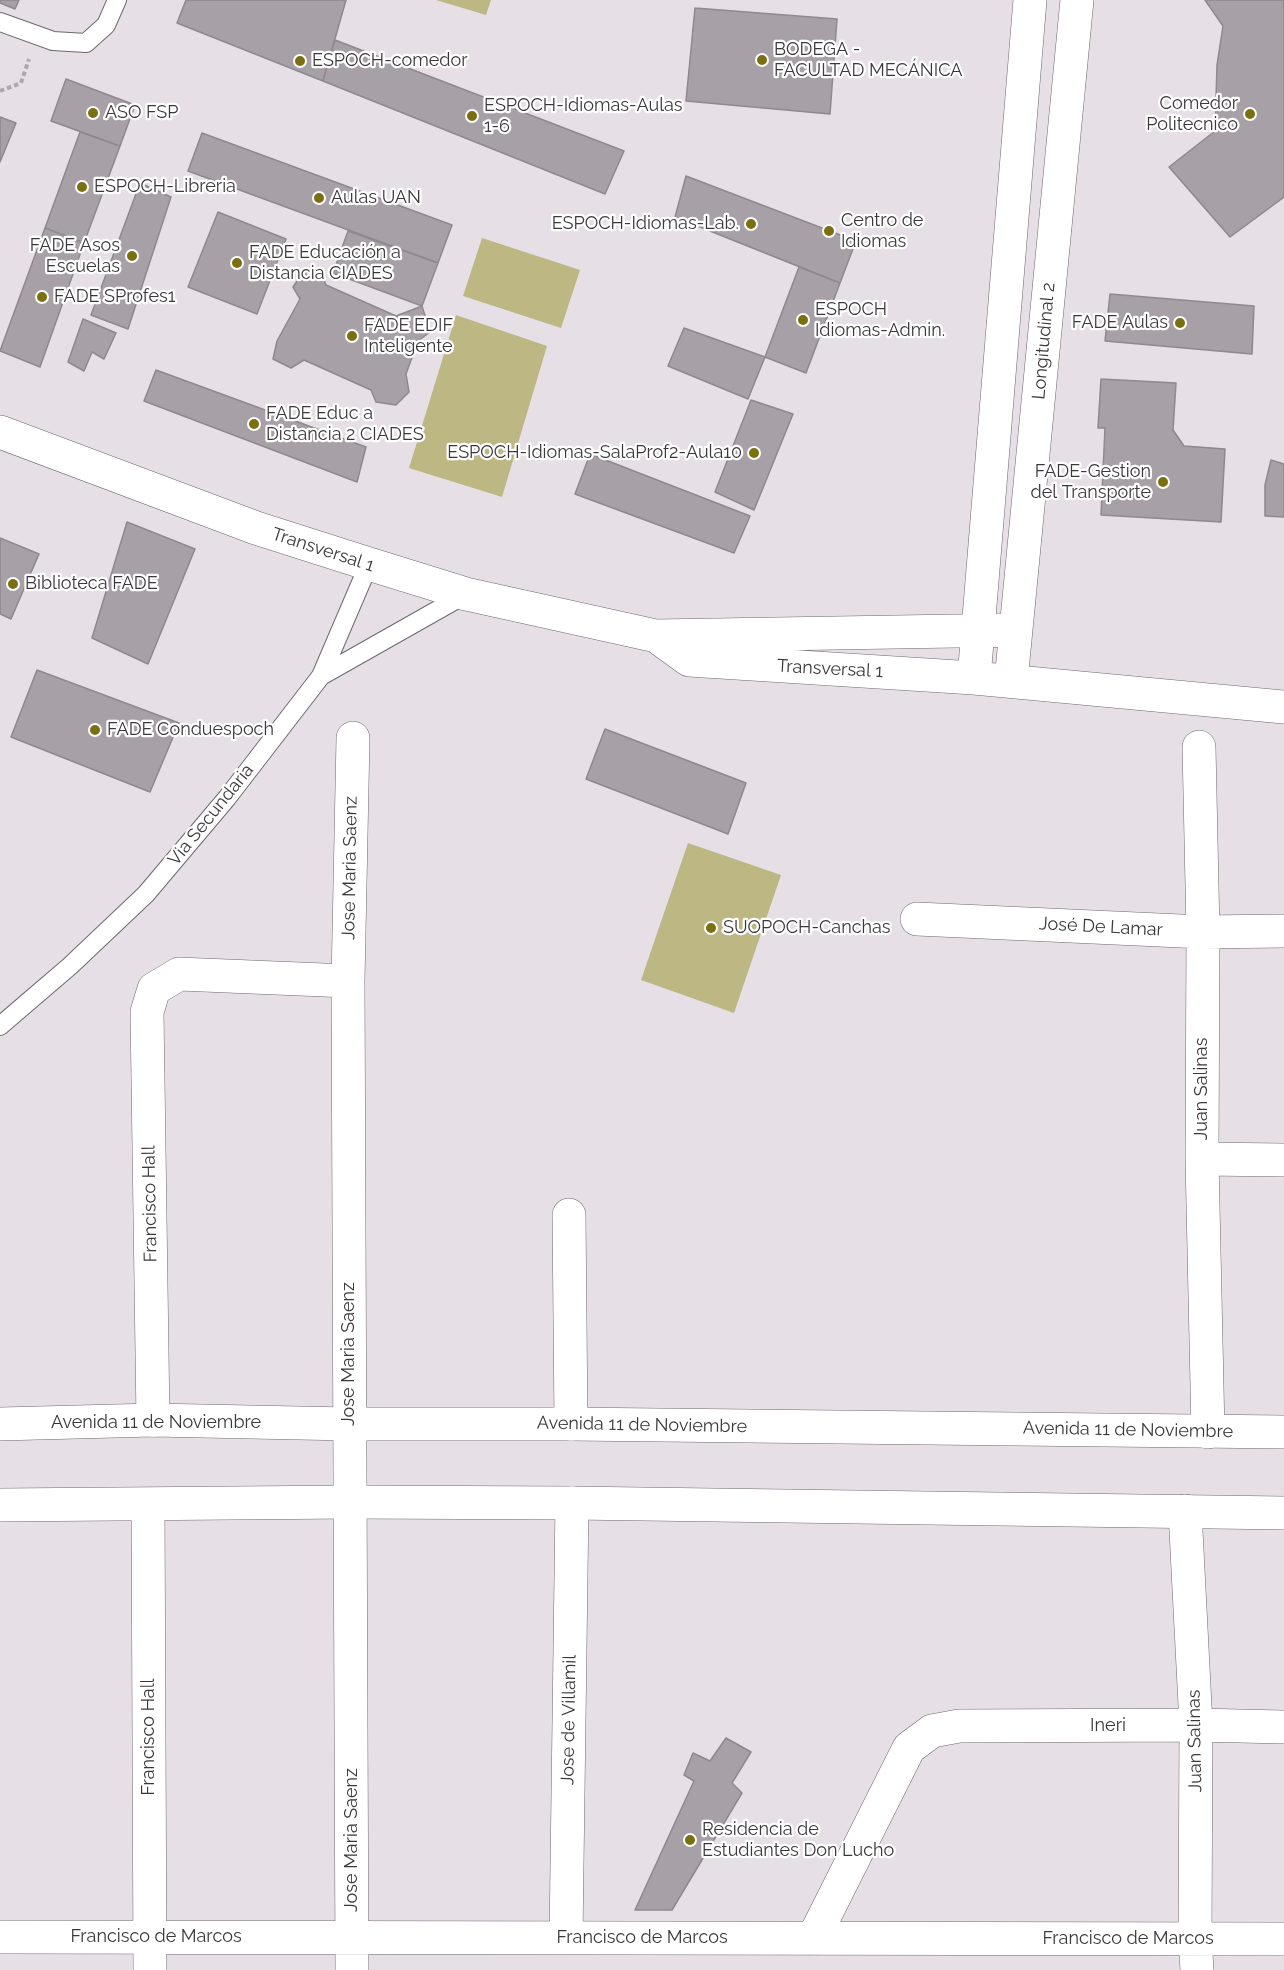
<!DOCTYPE html>
<meta charset="utf-8">
<style>
body{margin:0}
canvas{display:block;background:#e6dfe6}
</style>
<canvas width="1284" height="1970"></canvas>
<script>
const c = document.querySelector('canvas').getContext('2d');
c.lineJoin = 'round';
function paint(path, color) { c.fillStyle = color; c.fill(path, 'evenodd'); }
const toPath = rows => new Path2D(rows.map(r => 'M' + r).join(''));
function stroke(path, color, width, dash) { c.strokeStyle = color; c.lineWidth = width; c.lineCap = dash ? 'butt' : 'round'; c.setLineDash(dash || []); c.stroke(path); }
function drawText(font, color, halo, rows, align = 'center') {
  c.font = font + ' Raleway,sans-serif'; c.lineWidth = 4.5; c.setLineDash([]); c.textBaseline = 'middle'; c.strokeStyle = halo; c.fillStyle = color; for (const [text, x, y, turn = 0] of rows) {
    c.save(); c.translate(x, y); c.rotate((+turn || 0) * Math.PI / 180); c.textAlign = isNaN(turn) ? turn : align; if (halo) c.strokeText(text, 0, 0); c.fillText(text, 0, 0); c.restore();
  }
}
paint(toPath([
 [436,0,491,0,486,15],
 [482,238,580,270,561,328,463,296],
 [456,315,547,346,502,497,409,468],
 [688,843,781,875,734,1013,641,980]
]), '#bdb783');
const building = toPath([
 [0,0,19,0,15,9,0,3,0,0],
 [186,0,346,0,323,81,177,23,186,0],
 [1205,0,1284,0,1284,197,1230,237,1169,167,1215,131,1217,65,1223,26,1205,0],
 [695,8,837,19,830,114,686,101,695,8],
 [335,40,624,151,605,194,323,81,335,40],
 [66,79,135,105,120,146,51,121,66,79],
 [0,117,16,123,0,162,0,117],
 [80,132,120,146,84,243,45,228,80,132],
 [202,133,452,225,438,263,188,171,202,133],
 [686,176,856,241,840,283,675,217,686,176],
 [140,183,171,197,128,329,91,315,140,183],
 [218,212,286,239,257,314,188,287,218,212],
 [45,228,84,243,40,367,0,351,45,228],
 [348,231,438,263,422,306,333,273,348,231],
 [799,267,840,283,806,373,765,357,799,267],
 [305,269,322,274,326,285,396,316,422,306,430,332,418,341,406,374,409,392,396,405,376,402,371,390,304,360,291,368,273,359,277,341,300,299,293,287,305,269],
 [1110,294,1254,306,1252,354,1105,341,1110,294],
 [83,319,116,333,104,359,92,352,84,371,68,362,83,319],
 [684,328,765,357,748,399,668,366,684,328],
 [156,370,366,447,357,482,144,401,156,370],
 [1101,379,1176,383,1173,430,1184,446,1225,449,1221,522,1101,515,1105,428,1098,428,1101,379],
 [751,400,793,414,754,510,715,492,751,400],
 [590,454,750,516,734,553,575,494,590,454],
 [1271,460,1284,464,1284,517,1265,516,1265,485,1271,460],
 [127,522,195,549,148,664,92,638,127,522],
 [0,538,39,554,11,619,0,614,0,538],
 [37,670,179,723,150,792,11,737,37,670],
 [605,729,746,783,728,834,586,779,605,729],
 [726,1738,751,1752,732,1783,742,1793,672,1910,635,1910,694,1781,684,1775,693,1753,710,1761,726,1738]
]);
paint(building, '#a7a0a7');
stroke(building, '#8e888f', 1.5);
const lane = toPath([
 [0,22,53,41,86,43,106,25,117,0],
 [321,676,466,594],
 [0,1026,70,966,146,894,227,798,321,676,369,564]
]);
const street = toPath([
 [0,432,256,528,369,564,466,594,656,636,1016,630],
 [656,636,689,660,974,678,1284,707],
 [974,678,1030,0],
 [1011,681,1077,0],
 [1199,747,1203,932,1202,1159,1208,1432],
 [917,919,1203,932,1284,931],
 [1202,1159,1284,1160],
 [569,1215,571,1424],
 [153,1420,147,1012,154,989,179,974,348,981],
 [148,1505,150,1970],
 [1185,1511,1196,1725,1195,1938,1197,1970],
 [0,1937,1284,1939],
 [566,1938,572,1503],
 [813,1939,909,1748,932,1731,959,1726,1196,1725,1284,1727],
 [352,1970,348,981,353,738]
]);
const secondary = toPath([
 [0,1424,153,1420,349,1424,571,1424,1284,1432],
 [0,1505,350,1502,572,1503,1284,1513]
]);
stroke(lane, '#6f696f', 20);
stroke(street, '#6f696f', 34);
stroke(secondary, '#6f696f', 34);
stroke(toPath([
 [0,91,21,83,29,59]
]), '#aea8ae', 4, [4.5, 3]);
stroke(lane, '#fff', 18);
stroke(street, '#fff', 33);
stroke(secondary, '#fff', 33);
for (const [x, y, r, color] of [
 [762,60,6,"#7a7011"],
 [300,61,6,"#7a7011"],
 [93,113,6,"#7a7011"],
 [1250,114,6,"#7a7011"],
 [472,116,6,"#7a7011"],
 [82,187,6,"#7a7011"],
 [319,198,6,"#7a7011"],
 [751,224,6,"#7a7011"],
 [829,231,6,"#7a7011"],
 [132,256,6,"#7a7011"],
 [237,263,6,"#7a7011"],
 [42,297,6,"#7a7011"],
 [803,320,6,"#7a7011"],
 [1180,323,6,"#7a7011"],
 [352,336,6,"#7a7011"],
 [254,424,6,"#7a7011"],
 [754,453,6,"#7a7011"],
 [1163,482,6,"#7a7011"],
 [13,584,6,"#7a7011"],
 [95,730,6,"#7a7011"],
 [711,928,6,"#7a7011"],
 [690,1840,6,"#7a7011"]
]) { const dot = new Path2D(); dot.arc(x, y, r, 0, 2 * Math.PI); c.fillStyle = color; c.fill(dot); stroke(dot, '#fff', 2); }
drawText('18px', '#3b383b', '#fff', [
 ["BODEGA -",774,50],
 ["FACULTAD MECÁNICA",774,71],
 ["ESPOCH-comedor",312,61],
 ["Comedor",1238,104,"right"],
 ["Politecnico",1238,125,"right"],
 ["ESPOCH-Idiomas-Aulas",484,106],
 ["1-6",484,127],
 ["ASO FSP",105,113],
 ["ESPOCH-Libreria",94,187],
 ["Aulas UAN",331,198],
 ["Centro de",841,221],
 ["Idiomas",841,242],
 ["ESPOCH-Idiomas-Lab.",739,224,"right"],
 ["FADE Asos",120,246,"right"],
 ["Escuelas",120,267,"right"],
 ["FADE Educación a",249,253],
 ["Distancia CIADES",249,274],
 ["FADE SProfes1",54,297],
 ["ESPOCH",815,310],
 ["Idiomas-Admin.",815,331],
 ["FADE Aulas",1168,323,"right"],
 ["FADE EDIF",364,326],
 ["Inteligente",364,347],
 ["FADE Educ a",266,414],
 ["Distancia 2 CIADES",266,435],
 ["ESPOCH-Idiomas-SalaProf2-Aula10",742,453,"right"],
 ["FADE-Gestion",1151,472,"right"],
 ["del Transporte",1151,493,"right"],
 ["Biblioteca FADE",25,584],
 ["FADE Conduespoch",107,730],
 ["SUOPOCH-Canchas",723,928],
 ["Residencia de",702,1830],
 ["Estudiantes Don Lucho",702,1851]
], 'left');
drawText('18px', '#3b383b', '#fff', [
 ["Longitudinal 2",1044,341,-85],
 ["Transversal 1",323,550,18],
 ["Transversal 1",830,669,3],
 ["Via Secundaria",211,815,-51],
 ["Jose Maria Saenz",350,868,-89],
 ["José De Lamar",1101,927,3],
 ["Juan Salinas",1202,1089,-90],
 ["Francisco Hall",150,1204,-91],
 ["Jose Maria Saenz",349,1354,-90],
 ["Avenida 11 de Noviembre",156,1423],
 ["Avenida 11 de Noviembre",642,1425,1],
 ["Avenida 11 de Noviembre",1128,1430,1],
 ["Jose de Villamil",569,1720,-89],
 ["Ineri",1108,1726],
 ["Francisco Hall",149,1737,-90],
 ["Juan Salinas",1195,1741,-91],
 ["Jose Maria Saenz",352,1840,-90],
 ["Francisco de Marcos",156,1937],
 ["Francisco de Marcos",642,1938],
 ["Francisco de Marcos",1128,1939]
]);
</script>
